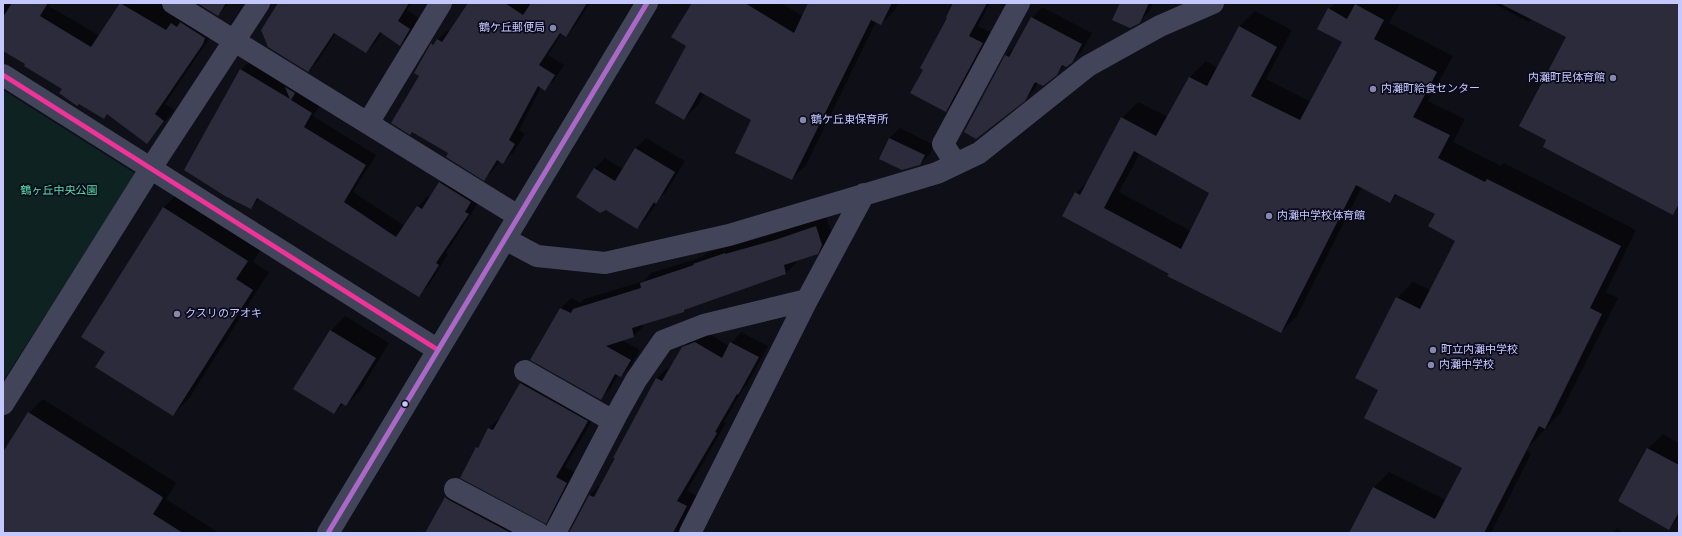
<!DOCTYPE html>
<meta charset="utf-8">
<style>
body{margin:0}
#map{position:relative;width:1682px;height:536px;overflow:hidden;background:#0f0f18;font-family:Helvetica,sans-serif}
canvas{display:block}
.frame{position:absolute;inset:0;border:4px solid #c5c7ff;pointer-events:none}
</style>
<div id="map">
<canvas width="1682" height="536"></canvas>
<div class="frame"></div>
</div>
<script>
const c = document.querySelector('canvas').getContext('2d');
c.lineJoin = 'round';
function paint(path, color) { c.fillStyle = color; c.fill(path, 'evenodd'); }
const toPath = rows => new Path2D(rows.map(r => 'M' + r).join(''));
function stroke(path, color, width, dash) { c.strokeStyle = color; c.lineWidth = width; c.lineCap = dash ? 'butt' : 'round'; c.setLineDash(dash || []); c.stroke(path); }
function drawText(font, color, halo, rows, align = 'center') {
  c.font = font + ' Helvetica,"Noto Sans JP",sans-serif'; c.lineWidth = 3.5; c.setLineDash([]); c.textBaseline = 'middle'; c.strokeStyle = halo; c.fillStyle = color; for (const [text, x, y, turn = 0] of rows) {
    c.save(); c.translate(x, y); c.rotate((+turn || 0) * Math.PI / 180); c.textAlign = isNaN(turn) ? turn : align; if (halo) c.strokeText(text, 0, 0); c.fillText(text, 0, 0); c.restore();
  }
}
paint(toPath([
 [3,90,136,174,3,381]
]), '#0e2321');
paint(toPath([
 [3,3,51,3,49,6,100,36,121,3,176,3,213,33,165,104,174,110,157,132,147,142,108,113,104,118,64,88,3,50],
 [199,3,229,3,218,15],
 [280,3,412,3,407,10,420,19,410,35,400,45,382,32,376,42,366,52,336,33,318,61,308,71],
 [469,3,590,3,575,26,566,36,562,33,548,55,564,65,554,80,545,90,541,87,519,130,525,134,513,153,503,163,500,161,494,169,484,179,449,153,420,76,432,44,448,30,450,31],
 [694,3,781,3,803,16,810,3,898,3,895,10,881,24,876,22,806,165,792,179,753,119,705,93,698,105,684,119,687,45],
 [954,3,990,3,978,26,992,33,956,101,946,111,949,18],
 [998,3,1005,3,1003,5],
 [1121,3,1153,3,1149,12,1139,22],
 [1335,3,1398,3,1400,4,1389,23,1453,56,1428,101,1465,119,1453,142,1501,166,1504,163,1636,230,1606,292,1618,298,1561,412,1526,450,1531,454,1491,533,1363,533,1373,488,1389,472,1446,500,1463,467,1380,389,1397,298,1413,282,1431,290,1456,240,1436,213,1398,194,1390,202,1362,187,1297,316,1281,332,1170,273,1076,193,1090,179,1122,118,1138,102,1168,117,1190,77,1206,61,1218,68,1239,27,1255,11,1292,30,1266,79,1311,102,1343,41,1329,9],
 [1140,153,1211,192,1191,231,1119,192],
 [1492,3,1679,3,1679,208,1673,214,1548,140,1567,37,1532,19,1529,22],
 [1042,7,1092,33,1082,51,1071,62,1065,65,1056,74,1038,82,1035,89,1024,100,1006,56,1016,45,1032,18],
 [251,60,322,103,313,116,376,155,353,192,405,226,418,206,428,196,430,198,440,183,450,173,478,203,446,253,448,254,429,285,419,295,260,198,250,208,185,170,241,70],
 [900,128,934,145,930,154,920,164,889,138],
 [646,138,685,161,666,192,659,199,647,218,637,228,606,209,577,197,595,168,605,158,623,169,636,148],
 [181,190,264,244,253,262,269,272,190,397,173,415,106,352,82,337,164,207],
 [826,216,832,234,828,242,817,253,795,260,796,263,786,273,687,307,684,311,643,323,644,326,634,336,622,340,640,350,631,366,621,376,618,375,611,388,600,398,561,308,571,298,581,303,584,299,644,281,651,273,702,257,705,254,735,243,735,245,786,230],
 [345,316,389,343,360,391,346,405,343,404,334,413,331,331],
 [706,332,729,346,741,332,768,346,748,383,743,389,724,422,726,423,687,491,697,496,681,525,686,528,684,533,570,533,590,495,600,485,602,486,657,378,667,368,670,370,683,348,693,337],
 [531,373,598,411,565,467,576,473,556,512,546,522,461,477,477,447,482,442,489,428,499,418,500,419,521,383],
 [43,399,175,482,176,483,166,499,219,533,3,533,3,454,29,413],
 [1663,434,1679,443,1679,518,1669,528,1619,501,1648,448],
 [456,487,540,533,426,533,446,497],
 [1617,528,1623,533,1613,533]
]), '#0007');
paint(toPath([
 [12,3,48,3,40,16,91,47,120,3,166,30,171,23,177,27,180,22,205,38,203,44,155,114,164,121,147,144,107,114,104,119,79,104,77,106,59,93,62,89,24,66,25,64,3,51,3,17],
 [197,3,226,3,218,16],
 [278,3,409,3,398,21,410,29,400,46,380,32,366,53,334,33,308,72,268,47,261,30],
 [468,3,505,3,523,15,531,3,587,3,566,37,560,33,539,65,555,75,545,91,538,86,509,140,515,144,503,164,497,160,484,181,446,157,448,153,412,132,410,135,391,123,419,76,414,73,431,43,433,45,437,39,442,42],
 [692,3,745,3,794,33,808,3,892,3,881,25,871,20,792,180,735,153,751,120,700,92,684,120,655,103,686,46,671,37],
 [953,3,987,3,969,36,983,43,946,112,910,93,923,70,920,68,947,18,946,17],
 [1120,3,1149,3,1140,23,1130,28,1112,20],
 [1499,3,1679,3,1679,204,1673,215,1543,147,1546,140,1519,126,1566,37],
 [1355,4,1384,20,1374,39,1437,72,1413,117,1450,135,1438,158,1485,182,1487,179,1621,246,1590,308,1602,314,1545,429,1539,426,1484,533,1349,533,1373,487,1435,519,1462,468,1364,418,1378,390,1355,378,1396,297,1420,309,1455,241,1428,226,1435,214,1395,194,1390,203,1356,185,1281,333,1167,276,1169,274,1062,216,1075,192,1080,195,1121,117,1156,136,1189,77,1207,86,1239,26,1277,47,1251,96,1300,120,1342,42,1317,29,1328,8,1347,19],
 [1134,151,1209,193,1181,249,1104,208],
 [1031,17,1082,44,1072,63,1066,67,1062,65,1057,75,1043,86,1035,82,1025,101,976,139,964,132,1005,55,1009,57],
 [240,69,290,99,285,87,295,93,291,100,312,113,304,127,366,165,344,202,396,237,417,206,422,209,439,182,471,202,465,212,469,214,436,263,439,265,419,297,257,198,251,209,225,196,184,170],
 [889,138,925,155,920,165,902,170,879,159],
 [635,148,675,172,656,204,654,202,637,229,606,210,600,213,576,197,594,168,615,181],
 [163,207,248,261,236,279,253,290,173,416,95,367,105,352,81,337],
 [816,226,822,245,818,254,784,265,786,274,684,310,684,312,632,328,634,337,606,346,631,360,621,377,615,374,601,400,530,360,560,308,571,313,573,309,641,288,640,283,694,265,693,264,725,253,725,254,775,240],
 [330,330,376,358,346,406,341,403,334,414,293,389],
 [695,342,722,358,730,342,759,357,738,395,737,394,715,432,717,433,677,501,687,506,673,533,569,533,589,495,594,497,615,458,613,458,656,378,662,381,682,347],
 [520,383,588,421,556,477,567,483,546,524,460,478,476,447,478,448,488,428,493,430],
 [28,412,161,496,163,498,153,514,183,533,3,533,3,452],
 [1647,448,1679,465,1679,512,1669,530,1618,501],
 [445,497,449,500,511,533,425,533]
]), '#2c2b3b');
stroke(toPath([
 [173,3,518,216],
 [3,75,438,350],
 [368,123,441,3],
 [956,164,943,144,1019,3],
 [505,239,537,256,605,263,729,235,937,173,979,153,1088,66,1160,26,1213,3],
 [525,371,613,421],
 [3,404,151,168,259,3],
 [455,489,538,533],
 [555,533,617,414,636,380,663,341,704,325,807,300,864,194],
 [690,533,807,300]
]), '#424559', 22);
stroke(toPath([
 [328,533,647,3]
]), '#424559', 22);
stroke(toPath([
 [3,75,438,350]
]), '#ef339a', 5);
stroke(toPath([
 [328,533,647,3]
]), '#ac68c9', 5);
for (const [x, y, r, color] of [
 [553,28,4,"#8587ae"],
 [1613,78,4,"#8587ae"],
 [1373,89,4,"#8587ae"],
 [803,120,4,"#8587ae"],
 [1269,216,4,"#8587ae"],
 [177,314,4,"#8587ae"],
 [1433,350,4,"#8587ae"],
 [1431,365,4,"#8587ae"],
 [405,404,3.5,"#c5c7ff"]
]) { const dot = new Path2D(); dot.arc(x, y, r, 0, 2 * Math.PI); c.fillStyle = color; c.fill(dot); stroke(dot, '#0b0b1c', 1.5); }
drawText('11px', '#c5c7ff', '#0b0b1c', [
 ["鶴ケ丘郵便局",545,28,"right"],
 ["内灘町民体育館",1605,78,"right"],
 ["内灘町給食センター",1381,89],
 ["鶴ケ丘東保育所",811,120],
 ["内灘中学校体育館",1277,216],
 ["クスリのアオキ",185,314],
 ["町立内灘中学校",1441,350],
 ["内灘中学校",1439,365]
], 'left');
drawText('11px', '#50e0a8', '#0b0b1c', [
 ["鶴ヶ丘中央公園",59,191]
]);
</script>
